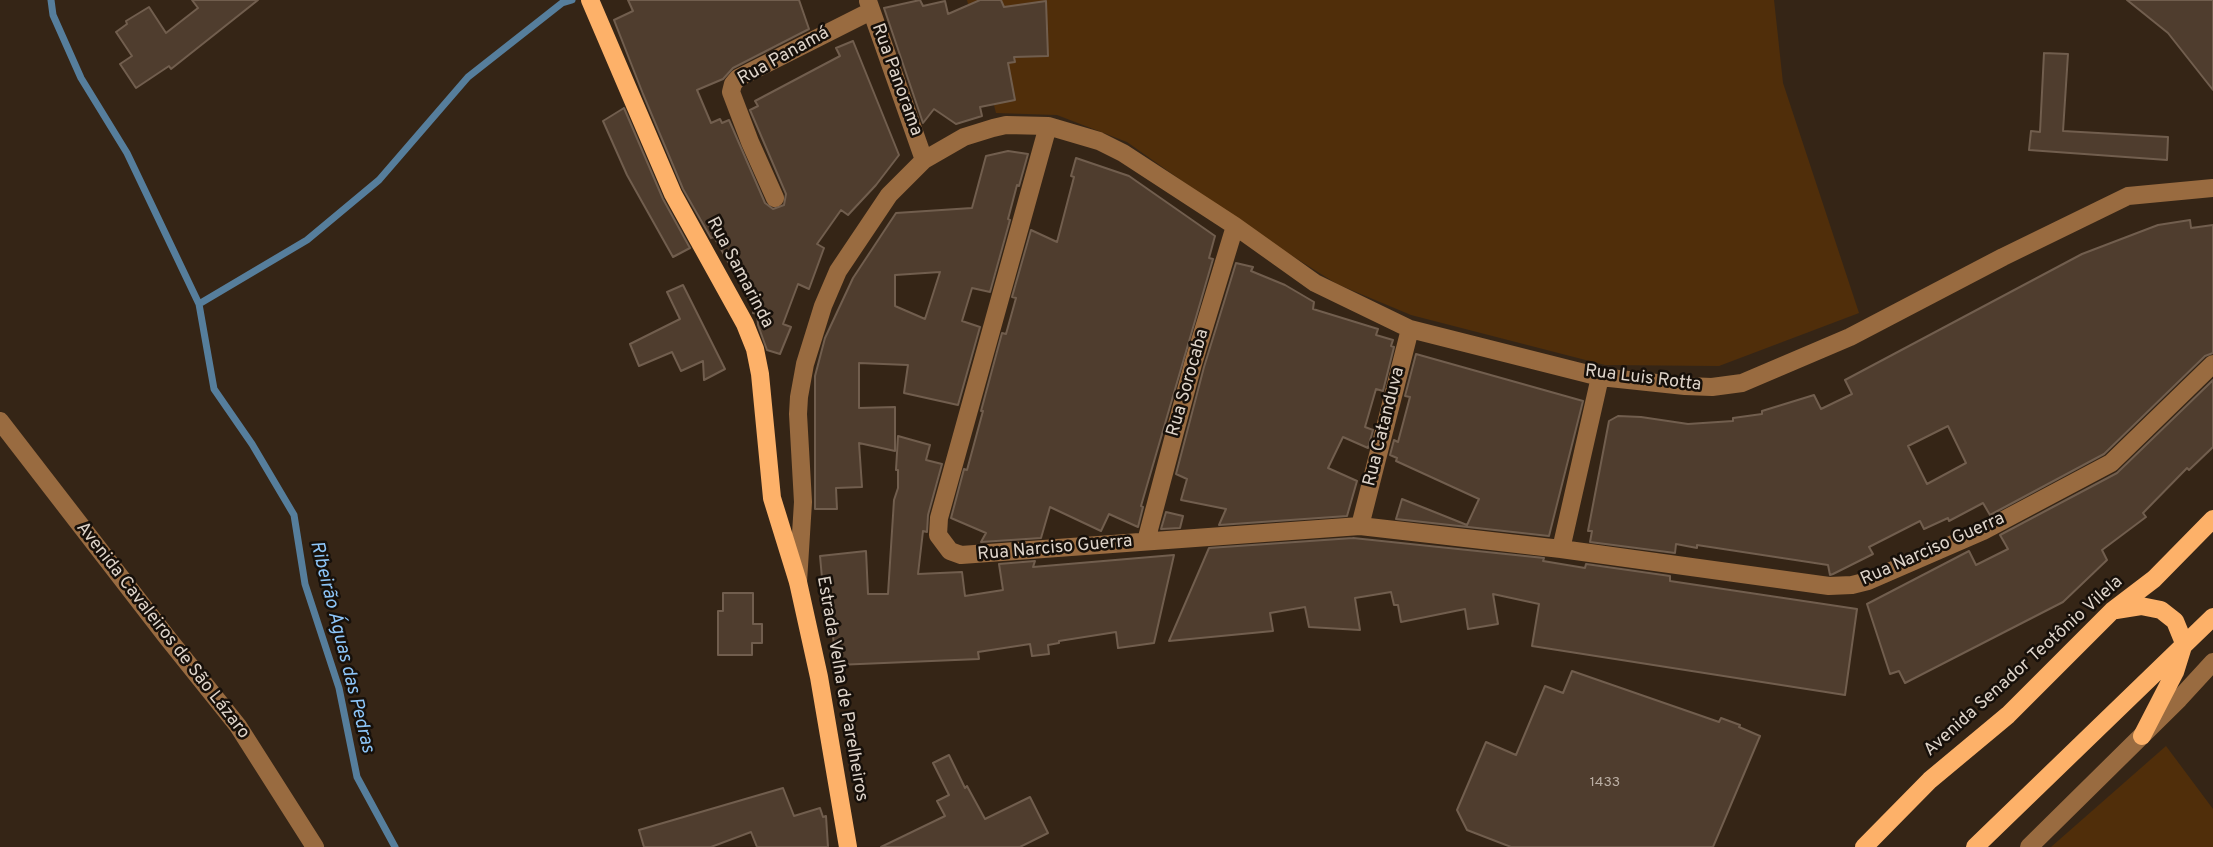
<!DOCTYPE html>
<meta charset="utf-8">
<style>
body{margin:0}
canvas{display:block;background:#352516}
</style>
<canvas width="2213" height="847"></canvas>
<script>
const c = document.querySelector('canvas').getContext('2d');
c.lineJoin = 'round';
function paint(path, color) { c.fillStyle = color; c.fill(path, 'evenodd'); }
const toPath = rows => new Path2D(rows.map(r => 'M' + r).join(''));
function stroke(path, color, width, dash) { c.strokeStyle = color; c.lineWidth = width; c.lineCap = dash ? 'butt' : 'round'; c.setLineDash(dash || []); c.stroke(path); }
function drawText(font, color, halo, rows, align = 'center') {
  c.font = font + ' Overpass,sans-serif'; c.lineWidth = 5; c.setLineDash([]); c.textBaseline = 'middle'; c.strokeStyle = halo; c.fillStyle = color; for (const [text, x, y, turn = 0] of rows) {
    c.save(); c.translate(x, y); c.rotate((+turn || 0) * Math.PI / 180); c.textAlign = isNaN(turn) ? turn : align; if (halo) c.strokeText(text, 0, 0); c.fillText(text, 0, 0); c.restore();
  }
}
paint(toPath([
 [967,0,1774,0,1783,83,1859,313,1719,366,1605,365,1411,315,1337,284,1254,232,1127,142,1057,115,996,113],
 [2166,746,2213,809,2213,847,2051,847]
]), '#502e0a');
stroke(toPath([
 [51,0,53,15,81,78,127,153,199,304,214,389,252,444,294,515,305,584,339,688,357,777,395,847],
 [199,304,307,240,379,180,468,77,562,3,572,0]
]), '#567e9c', 7);
const building = toPath([
 [192,0,258,0,171,69,169,66,136,88,120,64,132,56,116,32,127,24,126,21,149,7,166,33,198,8,192,0],
 [628,0,799,0,809,29,733,68,723,79,697,90,711,123,720,119,722,123,729,120,765,203,773,209,784,205,786,194,750,110,758,106,755,101,840,56,836,48,853,41,899,155,876,185,848,215,841,210,817,244,824,248,809,289,798,284,783,324,791,327,780,354,767,350,758,325,757,314,753,313,757,301,749,298,714,237,711,238,683,189,643,94,614,20,633,11,628,0],
 [920,0,923,6,945,1,948,14,980,0,1001,0,1004,7,1046,1,1048,56,1014,57,1015,62,1008,63,1015,100,980,107,982,116,956,124,934,109,923,123,884,8,920,0],
 [2127,0,2213,0,2213,90,2168,33,2127,0],
 [2044,53,2068,54,2063,131,2168,137,2167,160,2029,150,2031,131,2040,132,2044,53],
 [624,108,663,199,690,248,673,257,627,175,603,121,624,108],
 [1008,151,1028,154,1019,186,1017,185,1008,219,1010,220,990,292,972,288,962,321,980,327,958,405,904,393,908,365,859,363,859,408,895,407,895,451,859,443,862,487,836,488,837,509,815,509,815,376,825,338,853,278,896,213,972,208,986,156,1008,151],
 [940,272,925,319,895,306,895,275,940,272],
 [1076,158,1129,176,1215,236,1209,258,1213,259,1141,506,1143,507,1138,527,1109,514,1101,531,1050,507,1041,538,981,542,986,533,951,518,964,469,967,470,983,411,981,411,1002,333,1006,334,1016,298,1012,297,1031,230,1057,242,1074,177,1071,176,1076,158],
 [2190,220,2191,228,2213,225,2213,353,2205,356,2104,454,1990,515,1983,503,1949,521,1948,518,1924,529,1920,521,1869,547,1873,554,1833,574,1830,575,1828,565,1697,545,1697,548,1676,544,1675,553,1590,542,1592,531,1588,531,1609,421,1618,416,1641,417,1688,424,1733,421,1733,418,1762,414,1762,411,1814,395,1821,409,1852,394,1845,380,2082,254,2158,225,2190,220],
 [1948,426,1966,463,1927,484,1908,446,1948,426],
 [1236,263,1253,267,1251,271,1285,285,1314,302,1313,309,1378,329,1376,335,1393,340,1391,346,1394,347,1383,391,1376,389,1365,427,1373,430,1368,448,1343,437,1328,468,1357,481,1347,516,1219,525,1226,509,1181,500,1187,479,1176,474,1204,367,1236,263],
 [683,285,725,369,704,380,703,361,681,371,672,352,639,366,630,344,680,319,667,292,683,285],
 [1416,354,1583,401,1549,536,1396,519,1402,499,1467,525,1479,499,1396,461,1397,458,1390,455,1394,440,1398,442,1410,397,1405,396,1416,354],
 [2213,380,2213,447,2189,470,2187,468,2143,513,2146,517,2102,550,2107,560,2063,602,1905,683,1899,671,1890,674,1867,604,1969,551,1976,565,2008,549,2000,535,2117,473,2213,380],
 [898,436,930,445,926,460,942,464,928,515,927,532,923,531,918,574,962,572,965,596,1003,590,999,564,1035,561,1033,567,1174,555,1154,643,1118,648,1116,632,1059,641,1059,643,1048,645,1049,654,1032,656,1030,644,978,652,979,659,836,665,827,578,822,578,820,556,866,551,868,594,888,594,894,500,898,488,898,470,896,470,898,436],
 [1166,512,1183,516,1180,528,1161,529,1166,512],
 [1353,538,1544,558,1543,561,1585,568,1586,564,1670,576,1670,581,1857,609,1845,695,1532,646,1539,604,1493,594,1498,624,1468,629,1465,609,1401,622,1398,605,1394,605,1391,592,1355,598,1360,630,1309,627,1305,607,1270,613,1273,631,1169,641,1209,548,1353,538],
 [723,593,753,593,753,624,762,624,762,643,752,643,752,655,718,655,718,611,723,611,723,593],
 [1572,671,1719,722,1721,718,1740,725,1739,727,1760,736,1713,847,1511,847,1467,830,1457,810,1486,742,1516,755,1545,686,1563,693,1572,671],
 [949,755,965,788,967,786,985,819,1030,797,1048,833,1020,847,881,847,945,816,937,801,949,795,933,763,949,755],
 [783,788,794,816,820,808,823,817,826,816,828,847,757,847,751,832,711,847,644,847,639,830,783,788]
]);
paint(building, '#4f3d2e');
stroke(building, '#715e4e', 2);
stroke(toPath([
 [868,1,924,160],
 [1048,126,939,518,938,535,950,551,961,555,1360,526,1561,549,1829,586,1852,585,1868,581,1983,531,2111,463,2213,364],
 [775,198,750,142,731,92,733,84,738,78,871,11],
 [0,421,166,636,238,726,315,847],
 [1360,526,1410,329],
 [1146,541,1193,364,1235,226],
 [1561,549,1600,377],
 [798,582,803,502,798,414,799,397,805,364,823,306,838,271,889,195,924,160,964,137,993,128,1006,125,1048,126,1099,141,1123,153,1235,226,1315,283,1410,329,1600,377,1685,386,1712,387,1742,383,1850,337,2003,257,2128,196,2213,188],
 [2029,847,2179,699,2213,662]
]), '#996b40', 18);
stroke(toPath([
 [590,0,673,194,745,324,755,349,760,374,772,498,798,582,819,677,848,847],
 [2116,610,2141,606,2161,610,2175,621,2184,643,2175,672,2142,736],
 [1864,847,1930,780,2008,715,2112,611,2154,579,2213,519],
 [1975,847,2213,617]
]), '#fdb169', 18);
drawText('14px', '#baaea3', null, [
 ["1433",1605,783]
]);
drawText('18px', '#ded4ca', '#17100a', [
 ["Rua Panamá",784,57,-29],
 ["Rua Panorama",896,80,70],
 ["Rua Samarinda",739,273,62],
 ["Rua Luis Rotta",1643,379,7],
 ["Rua Sorocaba",1189,383,-74],
 ["Rua Catanduva",1385,427,-76],
 ["Rua Narciso Guerra",1055,549,-5],
 ["Rua Narciso Guerra",1933,550,-24],
 ["Avenida Cavaleiros de São Lázaro",162,631,52],
 ["Avenida Senador Teotônio Vilela",2024,667,-42],
 ["Estrada Velha de Parelheiros",841,689,80]
]);
drawText('italic 19px', '#8dc5f8', '#17100a', [
 ["Ribeirão Águas das Pedras",341,647,76]
]);
</script>
